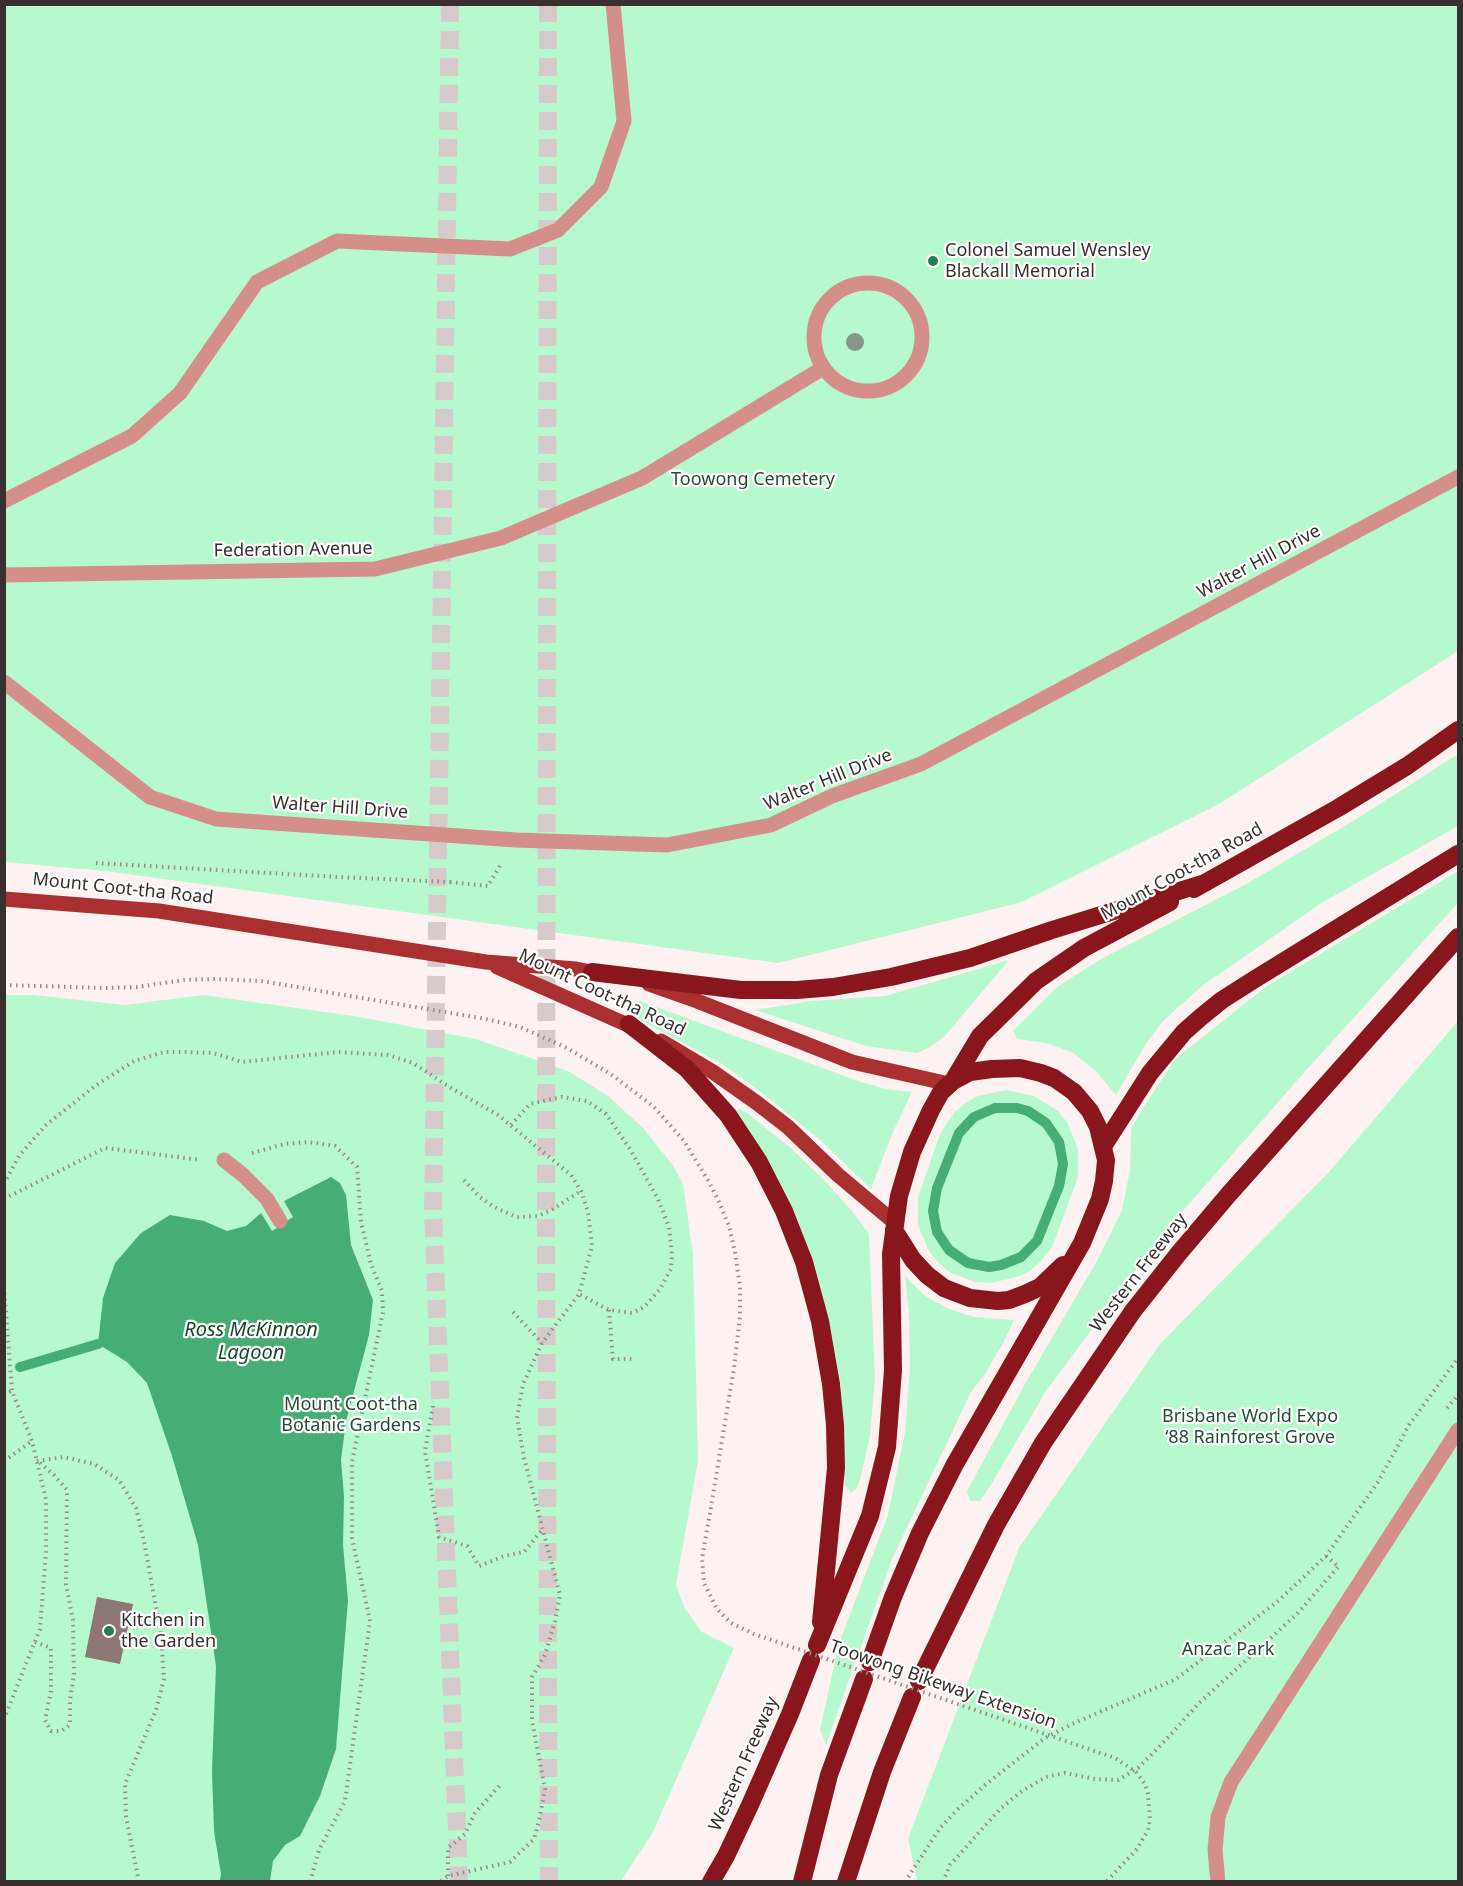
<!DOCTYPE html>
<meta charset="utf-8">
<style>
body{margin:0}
#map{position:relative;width:1463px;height:1886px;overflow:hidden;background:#fdf2f1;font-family:"Noto Sans",sans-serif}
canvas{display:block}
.frame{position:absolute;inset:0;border:6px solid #392f2e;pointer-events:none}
</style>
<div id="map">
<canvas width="1463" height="1886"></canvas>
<div class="frame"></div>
</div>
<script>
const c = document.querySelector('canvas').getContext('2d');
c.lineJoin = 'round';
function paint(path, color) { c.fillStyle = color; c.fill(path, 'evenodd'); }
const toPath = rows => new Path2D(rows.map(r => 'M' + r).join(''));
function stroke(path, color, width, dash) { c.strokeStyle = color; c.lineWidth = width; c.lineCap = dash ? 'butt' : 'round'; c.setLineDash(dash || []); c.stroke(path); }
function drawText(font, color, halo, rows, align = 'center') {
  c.font = font + ' "Noto Sans",sans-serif'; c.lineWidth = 4.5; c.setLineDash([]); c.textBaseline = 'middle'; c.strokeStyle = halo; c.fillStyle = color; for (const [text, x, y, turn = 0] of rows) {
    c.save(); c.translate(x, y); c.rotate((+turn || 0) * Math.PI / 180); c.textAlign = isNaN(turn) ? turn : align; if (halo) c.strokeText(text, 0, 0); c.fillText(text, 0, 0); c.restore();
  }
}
paint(toPath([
 [4,5,1458,5,1458,651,1219,804,1022,902,778,963,105,871,5,862],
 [1458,754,1458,826,1323,902,1202,986,1164,1020,1145,1045,1116,1095,1096,1071,1072,1052,1046,1043,1017,1039,1013,1031,1057,987,1101,959,1248,883,1358,818],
 [1458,871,1458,903,1309,1067,1166,1230,1046,1391,992,1483,980,1501,970,1501,967,1491,1025,1384,1098,1259,1122,1210,1130,1170,1131,1129,1145,1105,1176,1058,1267,986],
 [1009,960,944,1037,930,1047,917,1053,866,1046,755,1010,811,1001,885,996],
 [5,995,33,995,125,1005,203,995,354,1016,476,1039,568,1071,608,1096,643,1128,672,1164,683,1184,693,1254,698,1460,676,1585,685,1609,702,1632,734,1648,653,1832,621,1881,5,1882],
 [640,1001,861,1082,886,1089,912,1092,892,1134,871,1189,819,1139,757,1089,722,1064,631,1015,622,1003],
 [1458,1021,1458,1881,917,1881,908,1839,1019,1548,1160,1344,1329,1172],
 [1006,1090,1034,1096,1058,1111,1067,1122,1078,1149,1078,1177,1056,1237,1050,1250,1041,1261,1030,1271,1017,1277,990,1283,975,1282,949,1272,938,1262,929,1251,918,1226,918,1197,939,1137,946,1124,955,1112,965,1103,978,1096],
 [738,1109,746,1112,792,1149,825,1181,852,1211,869,1234,875,1378,870,1436,860,1480,856,1489,851,1493,845,1485,841,1386,831,1330,814,1267,796,1215,777,1177,736,1114],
 [905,1276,925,1296,949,1309,974,1317,1014,1320,1002,1345,985,1374,971,1392,892,1559,826,1745,820,1730,839,1643,888,1515,905,1432,910,1367,909,1313]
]), '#b6f9ce');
paint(toPath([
 [331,1177,340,1183,346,1195,351,1245,373,1300,369,1335,346,1421,341,1460,344,1496,343,1545,348,1600,336,1749,320,1796,300,1836,285,1845,273,1861,270,1881,220,1881,221,1874,214,1831,212,1771,216,1666,198,1545,172,1456,147,1383,127,1362,98,1344,103,1298,115,1263,141,1233,170,1215,204,1221,227,1231,246,1226,261,1213,272,1231,293,1217,284,1201]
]), '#46ad75');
stroke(toPath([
 [995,1108,1017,1108,1028,1111,1046,1123,1059,1142,1063,1164,1059,1186,1037,1241,1021,1257,1001,1265,989,1267,968,1263,949,1250,937,1232,933,1211,937,1188,959,1133,974,1117,995,1108],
 [20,1367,98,1344]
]), '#46ad75', 10);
paint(toPath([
 [97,1597,133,1604,120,1664,85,1657]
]), '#8e7674');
stroke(toPath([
 [450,4,433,1211,459,1882],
 [548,4,546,1234,549,1882]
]), '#d6cbca', 18, [18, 9]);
stroke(toPath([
 [450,882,488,886,501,864],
 [4,985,105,988,137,987,184,980,214,979,261,981,486,1019,520,1027,567,1048,612,1075,653,1106,684,1141,709,1182,719,1202,729,1226,735,1252,740,1287,740,1316,734,1368,710,1513],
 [511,1125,530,1104,562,1097,587,1101,606,1114,630,1149,658,1199,669,1227,672,1255,671,1269,660,1289,644,1307,632,1313,609,1310,579,1294],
 [252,1153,285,1144,309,1142,335,1146,357,1167,361,1222,371,1264,382,1291,383,1312,352,1462,352,1538,370,1621,345,1801,319,1850,310,1882],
 [464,1180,480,1197,494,1207,517,1217,538,1216,553,1209,581,1191],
 [4,1184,19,1156,46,1125,95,1086,134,1061,164,1052,185,1052,213,1053,242,1062,338,1052,388,1055,413,1063,451,1088,498,1115,571,1175,581,1191,588,1212,592,1246,579,1294,542,1343,523,1384,517,1418,524,1458,560,1595,555,1621,545,1655,532,1677,532,1720,545,1789,539,1821,534,1839,510,1862,448,1876,440,1882],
 [4,1199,105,1148,201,1160],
 [4,1287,12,1391,32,1441,46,1500,46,1552,40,1629,4,1719],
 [609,1310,613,1359,634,1359],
 [513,1312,542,1343],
 [4,1395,12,1391],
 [433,1406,425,1451,439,1537,467,1546,479,1566,504,1556,524,1552,543,1529],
 [1447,1408,1458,1395],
 [4,1461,32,1441],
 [37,1461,64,1457,94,1464,119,1480,136,1508,145,1546,161,1635,164,1679,156,1710,125,1784,126,1817,139,1882],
 [1326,1556,1339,1567],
 [35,1642,51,1648,51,1691,45,1720,51,1731,61,1731,70,1725,70,1700,74,1674,73,1620,66,1585,67,1490,54,1475,38,1461],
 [448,1876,448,1848,465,1834,475,1813,501,1784],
 [905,1882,940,1828,958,1809,985,1785,1045,1738,1072,1724,1176,1679,1277,1602,1326,1556,1378,1482,1409,1425,1458,1358],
 [943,1882,950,1865,1000,1809,1022,1791,1046,1777,1065,1773,1095,1779,1118,1780,1138,1768,1162,1744,1199,1703,1296,1615,1338,1567]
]), '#958a89', 4, [1.5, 4.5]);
stroke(toPath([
 '814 337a54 54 0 1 1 108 0a54 54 0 1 1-108 0Z',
 [4,501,132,436,180,393,257,282,337,241,510,249,558,230,601,187,624,121,613,4],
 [4,575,375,569,501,538,642,478,823,368],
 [4,682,150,797,216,819,516,840,667,845,771,825,832,796,921,764,1458,477],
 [224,1160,243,1175,267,1199,280,1221],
 [1218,1882,1215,1850,1218,1817,1231,1782,1458,1430]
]), '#d48f8a', 15);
stroke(toPath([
 [4,899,159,911,486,962,576,969,602,974],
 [497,967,639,1030],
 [649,984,697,1001,852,1062,949,1084],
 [661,1041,713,1072,757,1103,788,1127,838,1175,894,1222]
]), '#aa2f31', 15);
stroke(toPath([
 [1194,889,1338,808,1407,766,1458,730],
 [592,972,741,990,797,990,833,987,891,977,970,958,1052,930,1205,883],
 [629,1024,687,1069,728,1115,759,1162,784,1211,804,1262,820,1321,831,1384,835,1425,836,1468,821,1622],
 [953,1081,980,1036,1036,981,1084,948,1170,902],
 [1104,1145,1150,1073,1184,1032,1201,1017,1222,1000,1255,979,1458,854],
 [894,1230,913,1260,927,1275,944,1288,970,1298,998,1301,1009,1300,1025,1294,1040,1287,1063,1265],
 [817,1645,870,1516,887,1447,893,1370,891,1254,899,1196,912,1152,931,1110,941,1092,953,1081,970,1072,992,1069,1020,1068,1041,1073,1054,1078,1074,1092,1090,1111,1098,1127,1106,1160,1104,1181,1100,1199,1082,1243,955,1464,920,1533,893,1597,870,1662],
 [919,1681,996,1525,1043,1443,1133,1311,1179,1253,1229,1194,1458,937],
 [711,1882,726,1856,750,1805,790,1714,811,1660],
 [802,1882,829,1775,864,1679],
 [846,1882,882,1772,912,1697]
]), '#8a161d', 18);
stroke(toPath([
 [96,863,339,877,450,882],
 [710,1513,702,1558,704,1583,717,1609,731,1623,754,1634,1115,1758,1136,1772,1145,1784,1148,1794,1150,1819,1148,1830,1137,1849,1106,1882]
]), '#958a89', 4, [1.5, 4.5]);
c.fillStyle = '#85978a';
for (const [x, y] of [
 [855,342]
]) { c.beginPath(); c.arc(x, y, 9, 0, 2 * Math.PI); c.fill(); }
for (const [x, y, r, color] of [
 [933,261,6,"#267d50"],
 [109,1631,6,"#267d50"]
]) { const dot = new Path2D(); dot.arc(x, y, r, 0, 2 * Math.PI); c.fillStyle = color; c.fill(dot); stroke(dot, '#fff', 2); }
drawText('18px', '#392f2e', '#fff', [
 ["Colonel Samuel Wensley",945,251],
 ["Blackall Memorial",945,272],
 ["Kitchen in",121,1621],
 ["the Garden",121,1642]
], 'left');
drawText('18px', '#234d35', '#fff', [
 ["Toowong Cemetery",753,480],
 ["Mount Coot-tha",351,1405],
 ["Botanic Gardens",351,1426],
 ["Brisbane World Expo",1250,1417],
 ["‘88 Rainforest Grove",1250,1438],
 ["Anzac Park",1228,1650]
]);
drawText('18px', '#392f2e', '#fff', [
 ["Federation Avenue",293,550,-1],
 ["Walter Hill Drive",1259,562,-28],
 ["Walter Hill Drive",828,780,-22],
 ["Walter Hill Drive",340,808,4],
 ["Mount Coot-tha Road",1182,872,-29],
 ["Mount Coot-tha Road",123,889,6],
 ["Mount Coot-tha Road",602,993,25],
 ["Western Freeway",1139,1273,-52],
 ["Toowong Bikeway Extension",943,1685,19],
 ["Western Freeway",744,1764,-66]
]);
drawText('italic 20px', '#1c462f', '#fff', [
 ["Ross McKinnon",251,1330],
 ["Lagoon",251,1353]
]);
</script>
